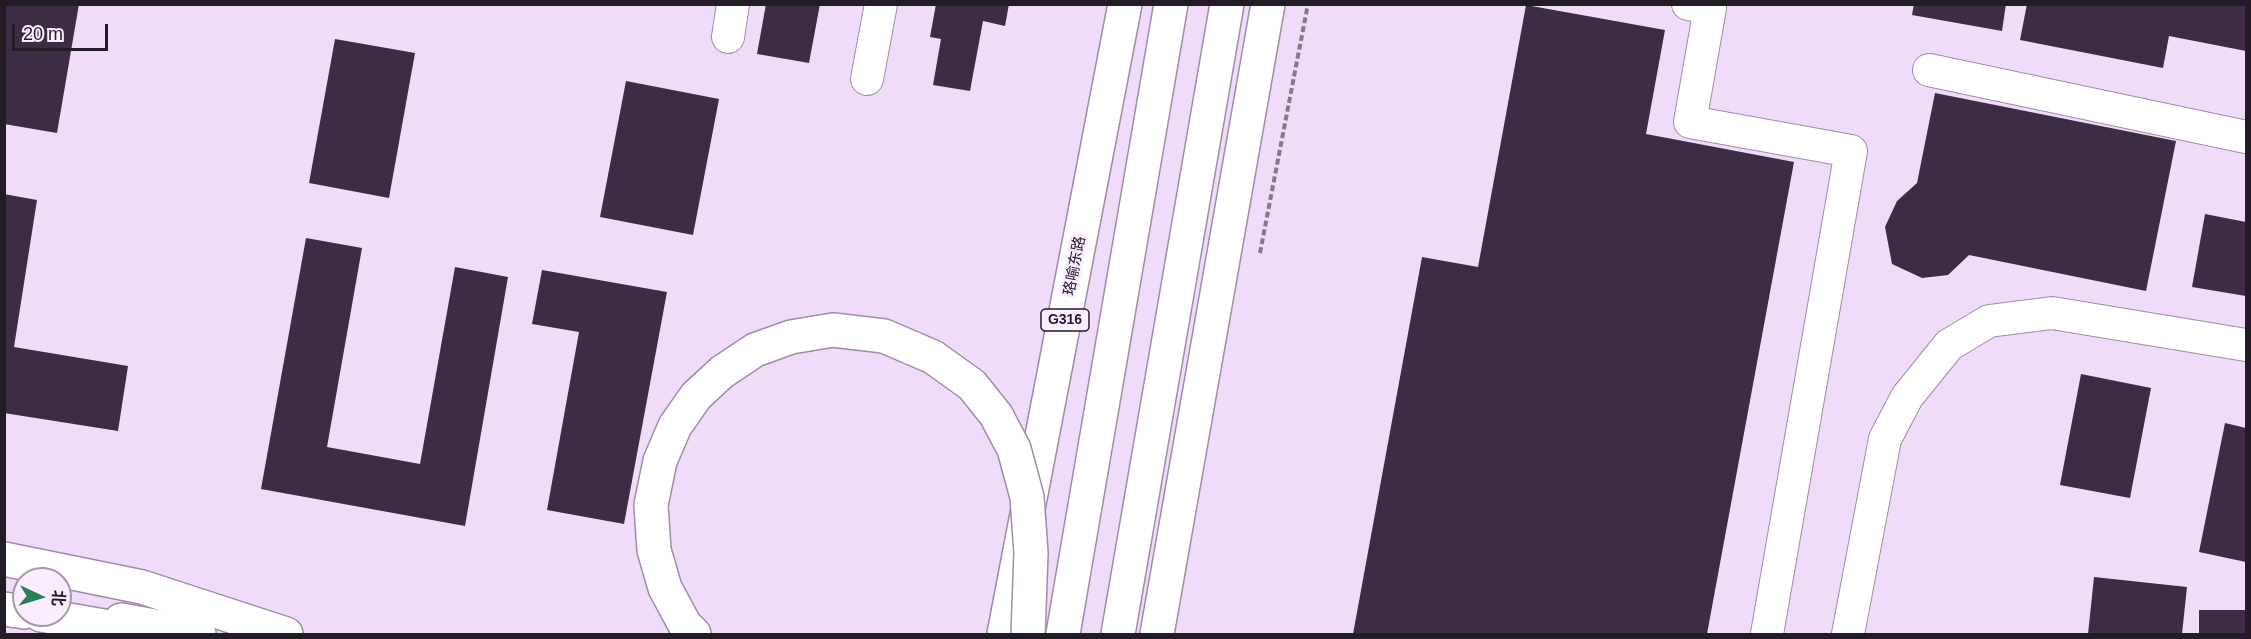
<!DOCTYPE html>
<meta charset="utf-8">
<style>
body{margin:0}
#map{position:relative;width:2251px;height:639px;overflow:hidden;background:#f0dcf9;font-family:Helvetica,"Noto Sans SC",sans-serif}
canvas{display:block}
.frame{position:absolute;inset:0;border:6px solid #231b26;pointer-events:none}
.north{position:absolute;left:12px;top:567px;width:60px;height:60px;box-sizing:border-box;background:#f9edfe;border:2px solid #a399a8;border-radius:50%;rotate:94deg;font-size:16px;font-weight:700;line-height:24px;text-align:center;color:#231b26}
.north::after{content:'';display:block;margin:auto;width:21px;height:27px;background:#2a8054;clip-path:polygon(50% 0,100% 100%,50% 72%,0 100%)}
.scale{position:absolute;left:12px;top:24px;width:96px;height:27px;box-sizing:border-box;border:3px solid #231b26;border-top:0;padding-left:8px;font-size:18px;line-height:21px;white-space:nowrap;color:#231b26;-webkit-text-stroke:4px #f9edfe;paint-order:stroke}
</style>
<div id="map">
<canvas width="2251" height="639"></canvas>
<div class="frame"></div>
<div class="north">北</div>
<div class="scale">20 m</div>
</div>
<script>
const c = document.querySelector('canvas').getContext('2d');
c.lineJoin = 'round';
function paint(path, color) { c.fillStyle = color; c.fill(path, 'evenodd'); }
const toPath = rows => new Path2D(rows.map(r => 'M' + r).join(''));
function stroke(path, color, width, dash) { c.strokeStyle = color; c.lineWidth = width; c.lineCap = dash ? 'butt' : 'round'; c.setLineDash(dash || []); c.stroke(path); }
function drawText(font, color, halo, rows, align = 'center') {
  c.font = font + ' Helvetica,"Noto Sans SC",sans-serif'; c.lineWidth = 6; c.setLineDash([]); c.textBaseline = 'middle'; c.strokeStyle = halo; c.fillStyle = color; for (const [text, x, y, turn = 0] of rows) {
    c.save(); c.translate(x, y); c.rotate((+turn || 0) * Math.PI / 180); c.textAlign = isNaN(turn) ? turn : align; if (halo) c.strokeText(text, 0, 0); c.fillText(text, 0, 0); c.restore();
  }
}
paint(toPath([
 [4,4,79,4,57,133,4,124],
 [766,4,820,4,809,63,757,54],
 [936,4,1009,4,1005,26,983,21,970,91,933,85,941,39,930,37],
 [1914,4,2006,4,2002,31,1912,15],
 [2027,4,2246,4,2246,51,2169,36,2163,68,2020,40],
 [1526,5,1665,30,1646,134,1794,162,1707,634,1353,634,1422,257,1478,267],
 [335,39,415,53,389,198,309,183],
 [626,81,719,99,693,235,600,217],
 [1935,93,2176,141,2146,291,1969,255,1948,275,1922,278,1892,264,1885,227,1897,201,1917,183],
 [4,194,37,200,14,347,128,366,118,431,4,413],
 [2205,214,2246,222,2246,296,2192,287],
 [306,238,362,248,327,447,420,464,455,267,508,277,465,526,261,489],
 [542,270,667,292,624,524,547,510,579,332,532,324],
 [2081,374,2151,388,2130,498,2060,485],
 [2225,423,2246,428,2246,562,2199,552],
 [2094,577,2187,587,2182,634,2088,634],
 [2199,610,2246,610,2246,634,2199,634]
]), '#3d2d44');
const minor = toPath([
 [1688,4,1710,8,1690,122,1851,151,1767,634],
 [728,37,733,4],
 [1929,70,2246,137],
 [867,79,881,4],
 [1848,634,1885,439,1907,397,1949,345,1989,321,2052,313,2246,345]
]);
const major = toPath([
 [121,620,199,634]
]);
const highway = toPath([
 [4,559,142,587,286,634],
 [4,609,24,612],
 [41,615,149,634],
 [694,634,685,625,665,588,654,550,651,505,660,461,675,426,696,396,722,372,755,350,791,337,833,330,884,336,933,357],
 [1004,634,1125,4],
 [1063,634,1171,4],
 [1118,634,1227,4],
 [1157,634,1268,4]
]);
stroke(minor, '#9f8ca6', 34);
stroke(major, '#9f8ca6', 36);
stroke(highway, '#9f8ca6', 36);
stroke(toPath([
 [1260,253,1308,4]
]), '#86788c', 4, [6, 3]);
stroke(minor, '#fff', 32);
stroke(major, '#fff', 33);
stroke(highway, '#fff', 33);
const highwayBridge = toPath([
 [933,357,972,385,996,415,1014,449,1027,497,1031,553,1028,634]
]);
stroke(highwayBridge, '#9f8ca6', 36, []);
stroke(highwayBridge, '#fff', 33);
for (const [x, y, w] of [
 [1065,320,48]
]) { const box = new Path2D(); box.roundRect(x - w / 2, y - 11, w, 22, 4.5); c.fillStyle = '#f9edfe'; c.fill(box); stroke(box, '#231b26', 1.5); }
drawText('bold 14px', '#231b26', null, [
 ["G316",1065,320]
]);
drawText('15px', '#231b26', '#f9edfe', [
 ["珞喻东路",1075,266,-79]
]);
</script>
